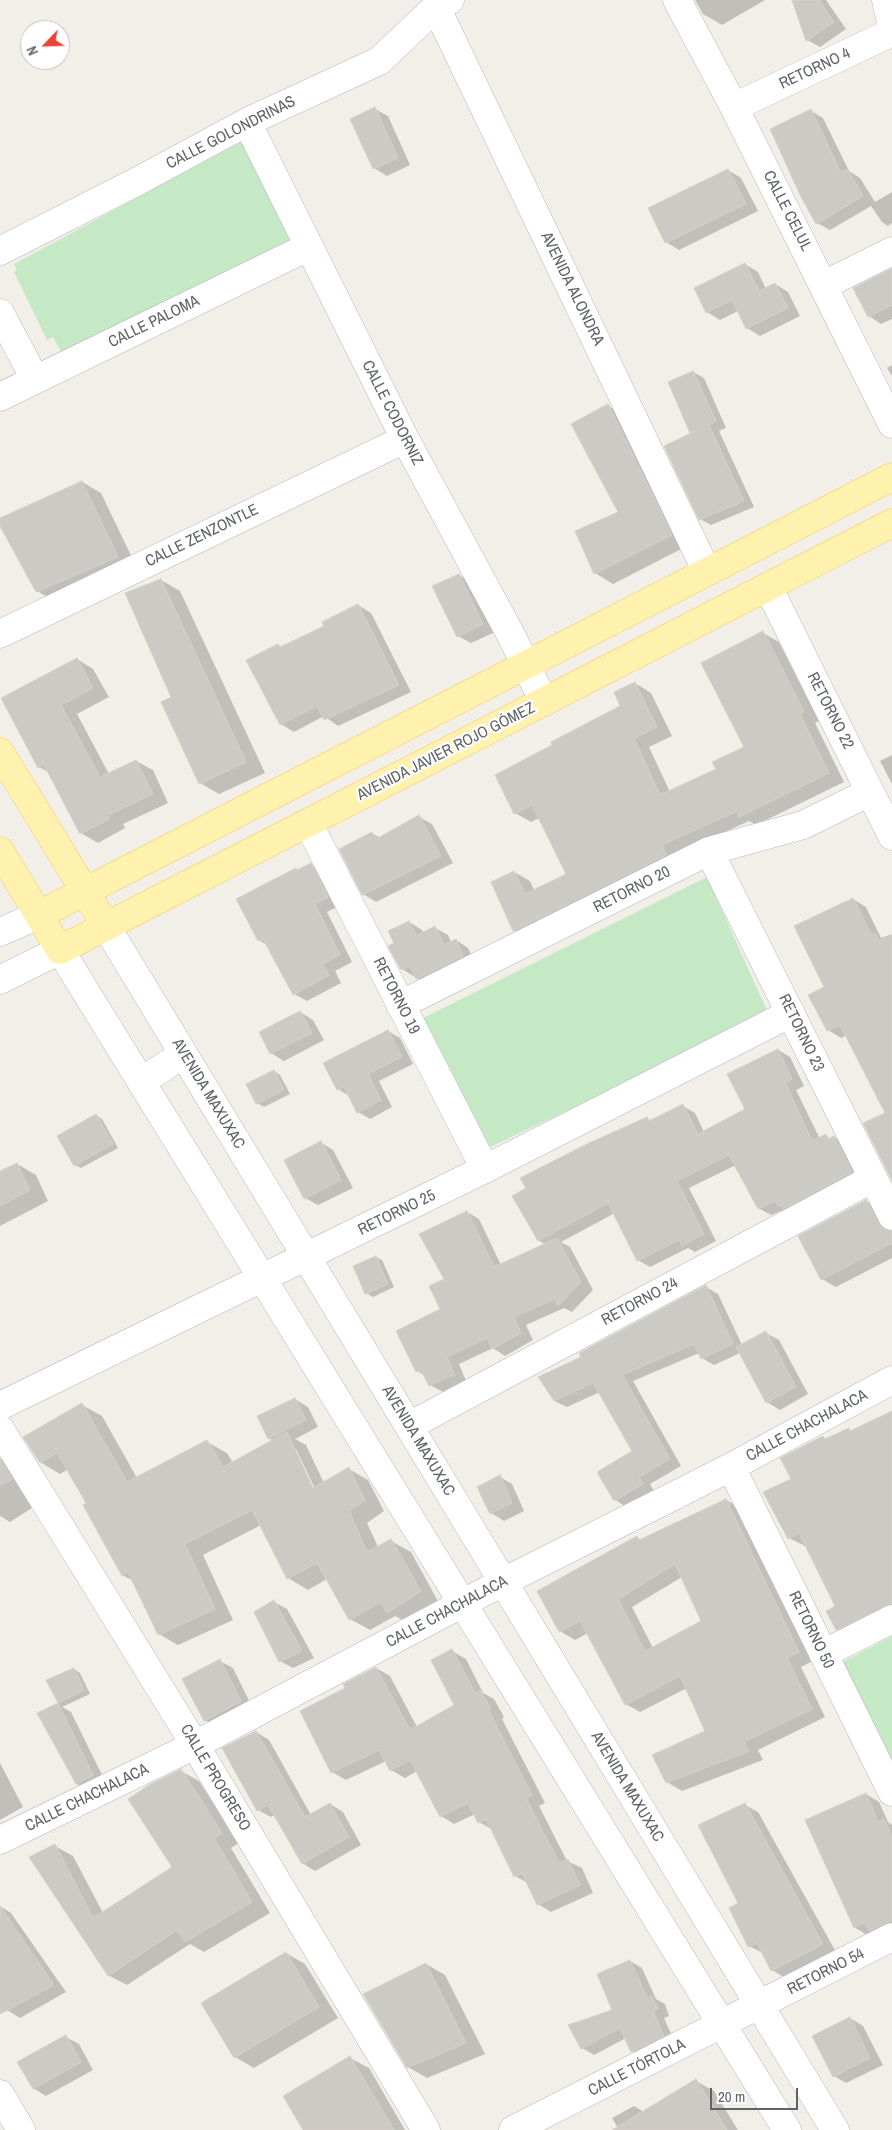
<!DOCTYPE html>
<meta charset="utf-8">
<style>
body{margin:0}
#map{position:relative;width:892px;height:2130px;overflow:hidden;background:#f1efe8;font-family:"Archivo Narrow",sans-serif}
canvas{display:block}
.north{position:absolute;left:20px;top:20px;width:50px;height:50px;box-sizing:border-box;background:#fff;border:1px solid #bfc1c3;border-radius:50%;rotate:246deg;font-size:14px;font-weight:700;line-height:20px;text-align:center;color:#5f6368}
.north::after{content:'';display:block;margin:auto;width:18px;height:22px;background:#ea4335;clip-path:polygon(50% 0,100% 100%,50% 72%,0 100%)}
.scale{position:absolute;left:710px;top:2088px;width:88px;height:22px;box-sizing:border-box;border:2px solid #5f6368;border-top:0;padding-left:6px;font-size:15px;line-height:18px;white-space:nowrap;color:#5f6368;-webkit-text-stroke:4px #fff;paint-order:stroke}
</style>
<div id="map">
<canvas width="892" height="2130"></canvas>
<div class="north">N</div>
<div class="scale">20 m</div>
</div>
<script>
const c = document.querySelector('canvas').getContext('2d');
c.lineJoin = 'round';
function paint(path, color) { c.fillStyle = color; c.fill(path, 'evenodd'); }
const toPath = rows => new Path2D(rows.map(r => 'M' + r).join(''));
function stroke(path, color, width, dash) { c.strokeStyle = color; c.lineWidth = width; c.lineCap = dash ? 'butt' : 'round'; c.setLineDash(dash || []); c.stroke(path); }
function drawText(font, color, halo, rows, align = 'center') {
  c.font = font + ' "Archivo Narrow",sans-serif'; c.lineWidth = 4.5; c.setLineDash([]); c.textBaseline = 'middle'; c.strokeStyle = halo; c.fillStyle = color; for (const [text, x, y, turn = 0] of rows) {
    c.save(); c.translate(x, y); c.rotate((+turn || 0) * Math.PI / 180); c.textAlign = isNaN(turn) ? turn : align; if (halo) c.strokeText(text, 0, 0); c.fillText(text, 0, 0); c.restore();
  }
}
paint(toPath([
 [250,137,300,240,65,359,53,337,47,340,14,272,17,270,14,264],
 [707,877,769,1015,484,1150,419,1020],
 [892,1636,892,1767,841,1663]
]), '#c5e8c5');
paint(toPath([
 [695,0,765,0,722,25,703,14],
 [794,0,826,0,846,29,820,47,807,40],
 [375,109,388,116,410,165,387,176,374,168,351,120],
 [811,111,823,118,849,171,860,178,875,202,892,192,892,223,888,226,882,222,871,206,830,230,817,223],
 [728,170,741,178,758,211,679,250,666,242],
 [745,264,758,272,766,289,775,284,788,292,800,316,760,336,747,328,738,311,720,320,707,312],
 [892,270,892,319,881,324,869,316],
 [892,365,892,376,887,368],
 [693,372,704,378,726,428,719,431,754,507,711,525,700,519,693,434,669,383],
 [608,406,626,416,689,545,613,584,595,573,619,513],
 [82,482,101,493,137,568,56,602,37,591,0,523,0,519],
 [459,575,472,582,495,632,471,643,458,636],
 [161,580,180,591,265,773,219,794,200,783,173,697],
 [358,605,371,613,411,692,338,726,324,716,294,732,281,724,248,660,278,645,283,648,325,627],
 [763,633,779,642,819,721,815,723,844,782,756,825,749,821,677,854,530,939,514,930,514,872,530,881,534,890,567,874,539,818,531,822,515,813,554,745,621,706,635,683,651,693,672,736,649,747,670,792,718,770,746,747],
 [77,659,93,669,109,697,77,714,109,774,136,761,153,770,168,803,123,824,125,828,98,843,81,833,50,773,39,767],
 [892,755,892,784,880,761],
 [419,817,432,824,453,863,376,902,363,894,372,833,380,838],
 [311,865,324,872,341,905,327,912,352,962,335,971,341,983,307,1001,294,994,268,946,259,940,296,869,299,871],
 [853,899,866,907,881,938,892,934,892,1178,887,1114,847,1035,841,1038,828,1030,825,988],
 [409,922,422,930,424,934,435,928,448,935,451,942,456,940,468,948,475,964,430,986,402,969,396,943],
 [300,1012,313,1020,324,1040,284,1061,271,1053],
 [388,1031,400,1038,413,1064,379,1081,392,1107,370,1119,358,1112,349,1096,338,1089],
 [778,1050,790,1057,804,1086,796,1090,820,1139,826,1136,831,1139,834,1137,847,1144,864,1179,797,1215,786,1209,771,1215,758,1208,736,1165,689,1188,716,1241,695,1252,688,1248,650,1267,638,1260,615,1213,561,1242,570,1247,593,1290,572,1312,564,1308,526,1325,533,1340,505,1356,493,1348,459,1364,467,1383,443,1392,430,1385,425,1376,417,1371,442,1310,446,1280,467,1212,479,1219,501,1265,546,1245,538,1240,647,1118,651,1121,683,1106,695,1113,704,1132,746,1110],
 [274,1071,280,1075,290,1094,264,1107,257,1103,248,1084],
 [96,1115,102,1119,118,1148,81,1168,75,1165],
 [320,1142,333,1150,353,1188,318,1205,305,1198],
 [17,1164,36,1175,48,1201,0,1226,0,1172],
 [866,1201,880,1209,892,1233,892,1258,836,1287,822,1279,800,1237],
 [376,1257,382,1260,394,1287,373,1297,366,1293],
 [706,1287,718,1294,742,1345,766,1333,779,1340,808,1394,780,1410,767,1402,740,1353,714,1365,702,1358,699,1353,633,1381,681,1466,650,1484,654,1491,627,1507,615,1500,634,1451,600,1392,567,1407,554,1401,582,1357],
 [295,1399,308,1407,318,1427,295,1439,306,1445,324,1483,349,1469,368,1480,384,1511,367,1523,378,1547,391,1541,411,1552,439,1603,408,1623,395,1616,370,1630,350,1619,327,1579,308,1590,288,1578,261,1525,203,1555,233,1620,178,1645,159,1634,134,1581,122,1575,88,1504,68,1469,60,1474,40,1462,82,1405,102,1416,137,1478,207,1442,227,1453,233,1463,274,1441,269,1438],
 [293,1449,296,1449,317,1493,315,1494],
 [892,1413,892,1620,855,1639,837,1629,837,1607,807,1547,789,1538,792,1479,823,1437,827,1440,849,1429,852,1431],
 [0,1458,11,1464,32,1508,10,1522,0,1516],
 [500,1477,512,1484,524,1511,504,1521,491,1513],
 [726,1500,741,1508,813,1661,801,1667,825,1717,758,1750,763,1760,682,1791,667,1782,707,1731,687,1688,640,1712,626,1704,588,1633,575,1640,560,1631,637,1538,642,1540],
 [682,1577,703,1621,653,1648,632,1607],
 [274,1602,287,1609,314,1658,293,1668,280,1661],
 [452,1651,466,1659,483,1693,494,1699,504,1717,502,1719,545,1803,539,1806,567,1861,582,1868,593,1893,551,1912,538,1904,528,1883,515,1876,493,1830,479,1822,475,1814,454,1824,441,1816,417,1771,405,1778,391,1770,386,1761,346,1780,332,1772,347,1689,376,1668,390,1676,417,1727,456,1705],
 [220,1661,233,1668,253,1709,218,1728,205,1720],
 [74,1669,80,1673,90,1694,62,1707,71,1712,106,1783,90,1791,77,1784,39,1714,59,1703,48,1681],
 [256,1732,269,1740,311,1815,330,1804,343,1812,361,1845,315,1871,302,1863,275,1815,271,1817,258,1810],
 [0,1763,23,1807,0,1820],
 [181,1771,199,1781,239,1843,231,1848,270,1913,204,1952,190,1944,127,1985,108,1975,55,1846,73,1856,103,1913,173,1867],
 [866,1794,879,1802,888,1822,892,1825,892,1933,867,1935,854,1927],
 [745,1805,758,1812,836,1952,785,1978,772,1970,763,1953,749,1946,740,1904],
 [0,1906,11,1913,66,1992,20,2018,7,2010,0,2001],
 [286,1953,305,1964,338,2018,254,2068,235,2057],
 [630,1961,642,1968,656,1999,665,2004,669,2016,664,2018,675,2043,644,2058,632,2051,626,2038,594,2055,582,2048,614,2010],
 [426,1964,445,1975,485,2054,427,2078,408,2067],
 [850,2018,863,2026,883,2065,846,2083,834,2076],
 [66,2037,79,2044,93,2070,46,2096,33,2088],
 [350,2058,369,2068,405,2130,304,2130],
 [696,2081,714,2091,738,2130,619,2130,612,2118,634,2106,644,2112]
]), '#0003');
const building = toPath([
 [792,0,819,0,834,22,806,41,792,0],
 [375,107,398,158,373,169,350,119,375,107],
 [811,109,841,173,847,169,863,196,816,224,801,197,770,129,811,109],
 [728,169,746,204,665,243,648,208,728,169],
 [745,263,759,291,775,283,788,308,746,329,732,300,706,313,694,288,745,263],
 [892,268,892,305,868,317,853,288,892,268],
 [693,371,716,421,709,425,744,501,699,520,664,446,704,427,690,433,668,382,693,371],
 [608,404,672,535,594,574,575,531,618,512,571,424,608,404],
 [82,481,118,557,36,592,0,526,0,518,82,481],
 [459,574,483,624,457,637,432,586,459,574],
 [161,579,246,762,199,784,161,702,171,697,125,593,161,579],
 [358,604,399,685,324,720,317,706,280,725,246,660,278,644,280,647,324,626,322,622,358,604],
 [763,631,804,712,800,714,829,773,739,817,737,811,662,845,666,855,513,931,491,882,514,871,525,894,566,874,532,805,514,814,495,775,552,745,551,742,620,706,614,692,635,682,657,727,634,738,660,795,716,769,712,762,744,747,701,663,763,631],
 [77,658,93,688,61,705,100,777,136,760,153,794,108,815,110,819,80,834,44,765,38,768,1,698,77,658],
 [419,815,441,856,362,895,339,849,372,832,376,839,419,815],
 [311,863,328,897,315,904,340,955,323,964,329,975,293,995,263,939,258,941,236,899,296,868,297,870,311,863],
 [853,898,871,935,875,933,879,941,892,935,892,1181,863,1123,885,1113,840,1025,827,1031,808,995,824,987,794,926,853,898],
 [409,921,416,936,435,926,444,945,456,939,463,956,416,979,410,966,401,970,388,946,394,943,388,931,409,921],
 [300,1011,312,1033,270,1054,259,1032,300,1011],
 [388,1030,402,1057,368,1074,381,1100,357,1113,344,1087,337,1090,323,1063,388,1030],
 [778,1049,792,1079,785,1082,812,1141,826,1134,828,1139,834,1136,852,1172,783,1209,781,1204,778,1206,776,1201,758,1209,729,1155,677,1181,704,1234,682,1246,679,1240,637,1261,608,1203,538,1241,512,1196,526,1188,520,1178,587,1144,647,1117,649,1121,683,1104,698,1134,745,1109,727,1074,778,1049],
 [274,1070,284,1090,256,1104,246,1084,274,1070],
 [96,1114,113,1144,74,1166,57,1136,96,1114],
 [321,1141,341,1180,304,1199,284,1160,321,1141],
 [17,1163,30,1190,0,1206,0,1171,17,1163],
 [866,1200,878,1223,884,1229,892,1231,892,1243,821,1280,798,1236,866,1200],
 [467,1211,494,1267,557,1238,581,1282,558,1306,555,1299,514,1317,521,1333,492,1349,487,1338,447,1357,455,1376,450,1376,429,1386,421,1370,416,1372,396,1331,440,1309,429,1286,444,1279,419,1234,467,1211],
 [376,1256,388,1284,365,1294,353,1266,376,1256],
 [706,1285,733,1344,701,1359,694,1344,622,1375,670,1459,639,1477,643,1484,614,1501,597,1472,632,1451,593,1383,554,1401,538,1377,581,1357,579,1353,706,1285],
 [766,1331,796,1387,766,1403,736,1347,766,1331],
 [295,1398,306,1420,268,1439,257,1416,295,1398],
 [82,1403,127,1482,207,1440,223,1467,287,1432,313,1488,349,1467,365,1500,349,1511,367,1552,391,1539,421,1591,387,1613,381,1602,349,1620,317,1563,287,1579,252,1510,185,1544,215,1609,158,1635,128,1572,122,1576,83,1505,86,1503,57,1453,40,1463,23,1437,82,1403],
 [892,1411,892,1604,836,1630,826,1611,835,1606,799,1533,788,1539,763,1492,791,1479,780,1458,823,1436,825,1439,849,1428,850,1431,892,1411],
 [0,1459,12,1479,0,1486,0,1459],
 [500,1475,512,1503,490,1514,477,1487,500,1475],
 [726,1499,799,1652,787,1658,812,1709,744,1742,749,1751,666,1783,652,1755,705,1731,680,1676,625,1705,580,1621,559,1632,537,1591,637,1536,639,1540,726,1499],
 [675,1564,701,1621,645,1651,618,1599,675,1564],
 [274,1600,302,1651,279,1662,254,1612,274,1600],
 [452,1649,475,1693,480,1690,491,1709,489,1711,532,1795,526,1798,559,1863,568,1859,580,1885,537,1905,522,1873,514,1877,486,1819,478,1823,468,1803,440,1817,410,1760,390,1771,379,1750,331,1773,300,1711,345,1688,343,1684,376,1667,410,1730,454,1705,431,1660,452,1649],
 [220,1659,241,1701,204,1721,182,1679,220,1659],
 [74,1668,84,1690,58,1703,46,1680,74,1668],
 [58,1703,93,1775,76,1784,37,1713,58,1703],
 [256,1731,305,1817,330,1803,349,1837,302,1864,268,1805,257,1811,222,1748,256,1731],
 [181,1769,222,1833,214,1838,252,1902,185,1942,177,1930,108,1976,29,1857,55,1844,93,1918,172,1867,128,1799,149,1785,181,1769],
 [866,1793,878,1822,884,1819,892,1837,892,1920,869,1931,865,1922,854,1928,805,1820,866,1793],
 [745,1803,823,1944,771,1971,757,1943,748,1947,729,1908,738,1903,698,1825,745,1803],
 [0,1906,54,1985,0,2014,0,1906],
 [286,1952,319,2007,234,2058,201,2003,286,1952],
 [630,1960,647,1998,652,1996,658,2009,653,2011,664,2036,631,2052,620,2028,581,2049,568,2025,612,2010,597,1974,630,1960],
 [426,1963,466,2043,407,2068,363,1994,426,1963],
 [850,2017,870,2058,833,2077,812,2036,850,2017],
 [66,2035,81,2062,33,2089,17,2062,66,2035],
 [350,2056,394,2130,303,2130,283,2096,350,2056],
 [696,2079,727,2130,612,2130,696,2079]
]);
paint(building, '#cccac5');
stroke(building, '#d6d1c6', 1);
const minor = toPath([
 [677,0,734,107,892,424],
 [436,7,707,572],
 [734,107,884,36,892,26,886,0],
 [247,122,405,439,511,635,544,702],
 [0,251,136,182,247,122,379,61,436,7,450,0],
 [824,285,892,251],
 [0,313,35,379],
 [0,397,308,247],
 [768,587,892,836],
 [0,634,405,439],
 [308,823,485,1169],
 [709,851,892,1216],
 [106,926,835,2130],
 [0,932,39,915],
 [0,980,60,950,787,2130],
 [400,1005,709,851,803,825,870,792],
 [141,1082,183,1054],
 [0,1406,485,1169,791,1013],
 [409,1426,872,1179],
 [0,1429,195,1745,426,2130],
 [731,1467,892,1792],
 [823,1654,892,1619],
 [0,1840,195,1745,503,1582,731,1467,892,1380],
 [0,2094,21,2130],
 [513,2130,892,1937]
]);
const major = toPath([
 [0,752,106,926],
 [0,851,60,950,892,523],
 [39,915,892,477]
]);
stroke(minor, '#b5b8bc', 29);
stroke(major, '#f2c960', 29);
stroke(minor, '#fff', 28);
stroke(major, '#fff2af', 28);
drawText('16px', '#5f6368', '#fff', [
 ["RETORNO 4",815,69,-25],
 ["CALLE GOLONDRINAS",231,133,-27],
 ["CALLE CELUL",787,211,63],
 ["AVENIDA ALONDRA",572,289,64],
 ["CALLE PALOMA",154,322,-26],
 ["CALLE CODORNIZ",392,413,63],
 ["CALLE ZENZONTLE",202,536,-26],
 ["RETORNO 22",830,711,63],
 ["AVENIDA JAVIER ROJO GÓMEZ",446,752,-27],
 ["RETORNO 20",632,890,-27],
 ["RETORNO 19",396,996,63],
 ["RETORNO 23",801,1033,64],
 ["AVENIDA MAXUXAC",208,1094,59],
 ["RETORNO 25",397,1213,-26],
 ["RETORNO 24",640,1302,-28],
 ["CALLE CHACHALACA",807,1426,-28],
 ["AVENIDA MAXUXAC",418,1441,59],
 ["CALLE CHACHALACA",447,1612,-28],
 ["RETORNO 50",811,1630,64],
 ["CALLE PROGRESO",215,1778,59],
 ["AVENIDA MAXUXAC",627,1787,59],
 ["CALLE CHACHALACA",87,1798,-26],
 ["RETORNO 54",826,1972,-27],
 ["CALLE TÓRTOLA",637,2068,-27]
]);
</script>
